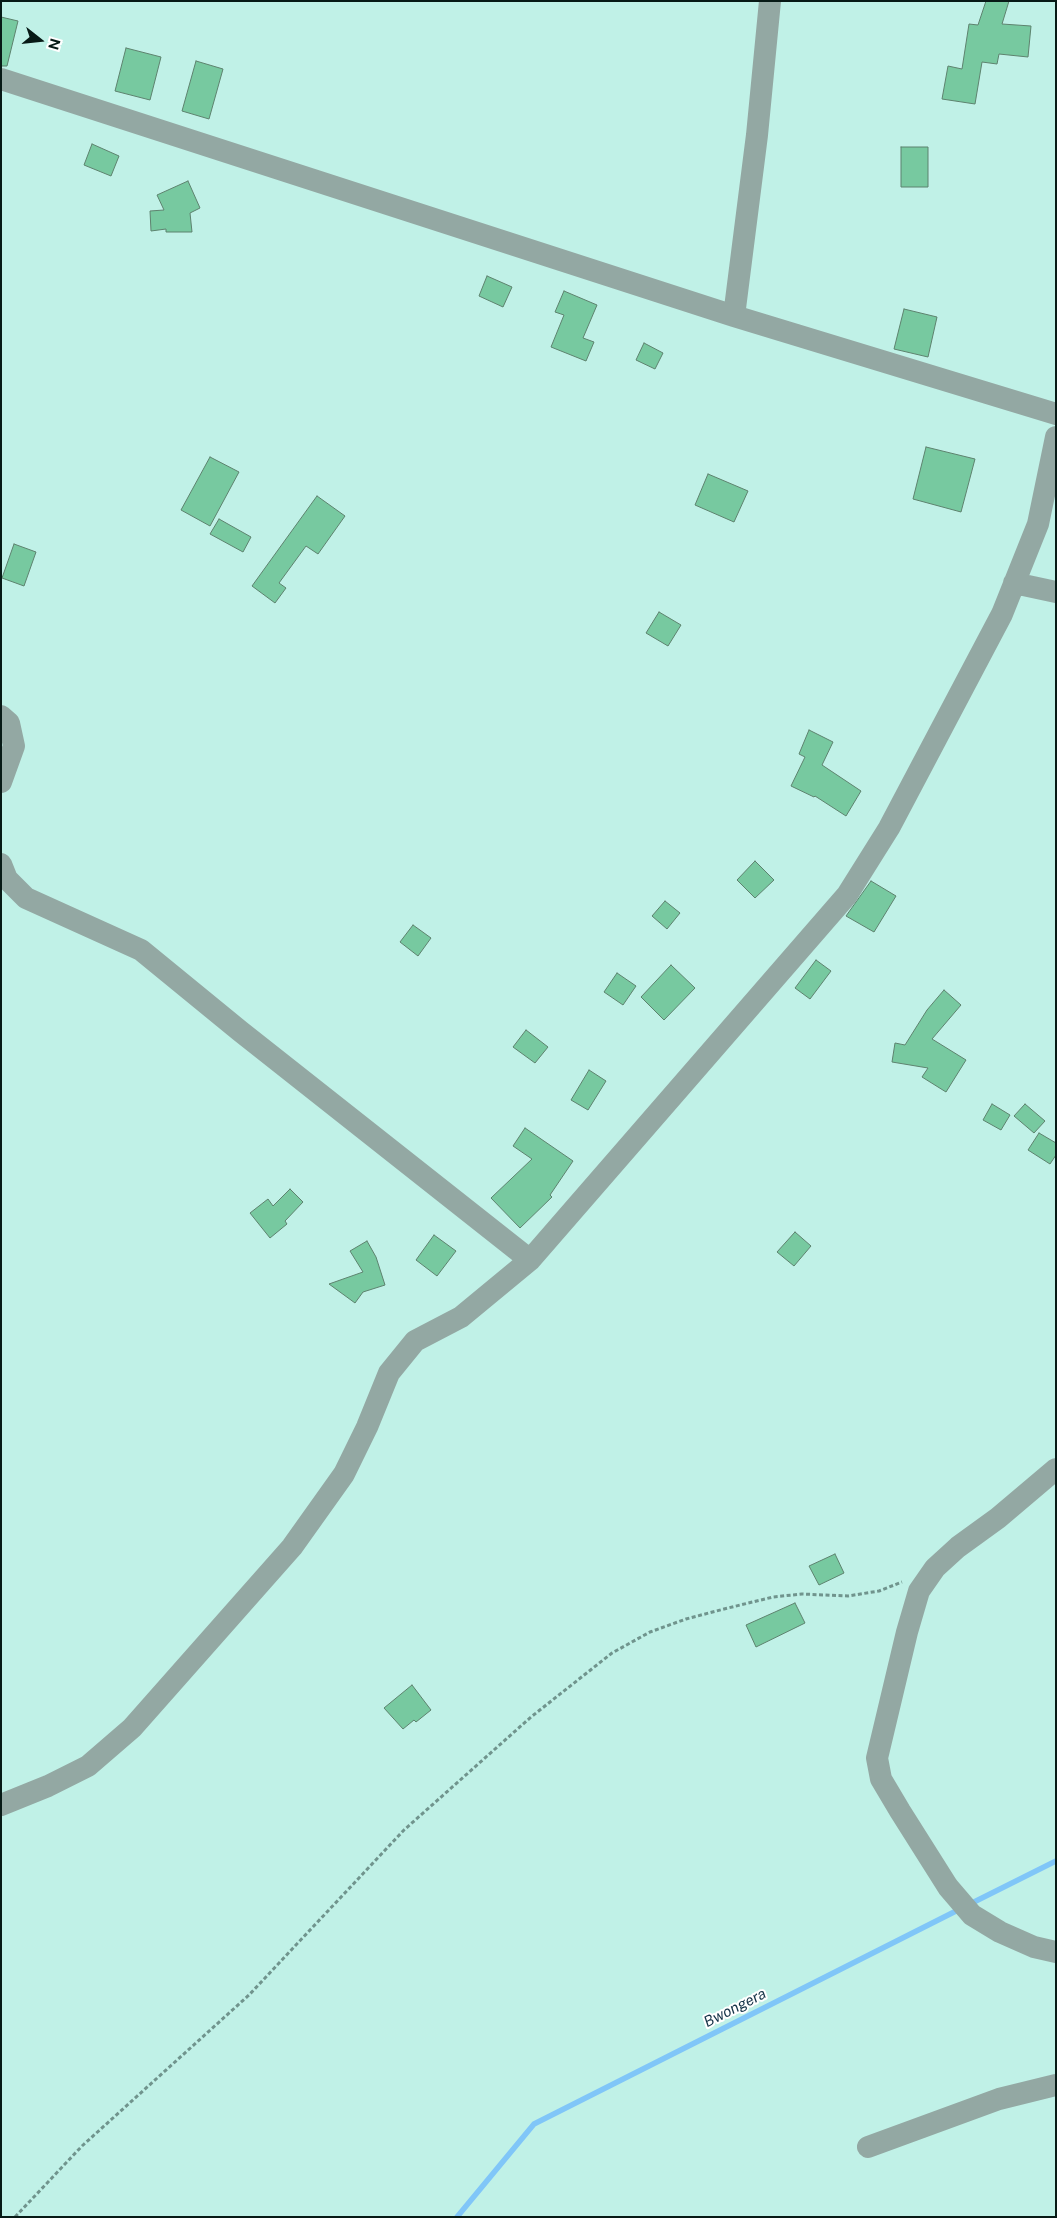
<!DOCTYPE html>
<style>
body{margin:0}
#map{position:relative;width:1057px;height:2218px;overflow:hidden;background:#c0f1e7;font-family:"Public Sans",sans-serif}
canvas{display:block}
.frame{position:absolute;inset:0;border:2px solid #071a16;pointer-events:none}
.north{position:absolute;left:15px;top:15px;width:50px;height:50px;-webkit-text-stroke:4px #fff;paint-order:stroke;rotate:106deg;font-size:14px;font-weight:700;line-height:20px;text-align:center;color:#071a16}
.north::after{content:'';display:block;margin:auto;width:18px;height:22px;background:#071a16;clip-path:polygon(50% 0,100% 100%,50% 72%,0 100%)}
</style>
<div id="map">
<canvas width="1057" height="2218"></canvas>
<div class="frame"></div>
<div class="north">N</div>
</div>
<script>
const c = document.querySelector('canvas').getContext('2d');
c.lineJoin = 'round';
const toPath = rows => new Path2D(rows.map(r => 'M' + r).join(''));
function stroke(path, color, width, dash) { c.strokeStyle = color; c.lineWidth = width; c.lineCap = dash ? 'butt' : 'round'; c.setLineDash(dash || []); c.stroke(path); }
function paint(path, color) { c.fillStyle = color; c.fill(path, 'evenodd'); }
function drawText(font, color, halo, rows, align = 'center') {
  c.font = font + ' "Public Sans",sans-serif'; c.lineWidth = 4; c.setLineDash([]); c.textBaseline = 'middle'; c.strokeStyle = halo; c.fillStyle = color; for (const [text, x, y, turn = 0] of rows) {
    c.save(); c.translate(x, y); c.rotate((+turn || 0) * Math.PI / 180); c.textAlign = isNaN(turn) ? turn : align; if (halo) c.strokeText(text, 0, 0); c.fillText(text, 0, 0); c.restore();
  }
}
stroke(toPath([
 [968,1905,1056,1861],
 [457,2217,534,2124,960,1909]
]), '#80c6f8', 5.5);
const building = toPath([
 [986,1,1009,1,1002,24,1031,26,1028,57,999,54,997,64,982,62,975,104,942,99,948,66,962,69,969,24,978,25,986,1],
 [1,17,18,21,7,66,1,66,1,17],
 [126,48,161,57,150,100,115,91,126,48],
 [196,61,223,69,209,119,182,111,196,61],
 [92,144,119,156,111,176,84,165,92,144],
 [901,147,928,147,928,187,901,187,901,147],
 [188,181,200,208,190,213,192,232,166,232,166,229,151,231,150,211,164,210,157,195,188,181],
 [487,276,512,287,503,307,479,296,487,276],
 [564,291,597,305,583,338,594,342,586,361,551,347,564,315,555,312,564,291],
 [904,309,937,317,928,357,894,349,904,309],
 [644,343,663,353,655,369,636,360,644,343],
 [926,447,975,459,961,512,913,499,926,447],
 [210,457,239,472,210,526,181,510,210,457],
 [708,474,748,491,734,522,695,505,708,474],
 [317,496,345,516,318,554,306,546,279,583,286,588,275,603,252,586,317,496],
 [219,519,251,537,243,552,210,534,219,519],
 [14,544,36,552,24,586,2,578,14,544],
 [659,612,681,625,668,646,646,633,659,612],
 [809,730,833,742,822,765,861,791,846,816,815,796,814,797,791,786,805,757,799,754,809,730],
 [755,861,774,880,755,898,737,880,755,861],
 [871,881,896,896,874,932,846,916,871,881],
 [665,901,680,913,667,929,652,916,665,901],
 [413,925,431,938,418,956,400,942,413,925],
 [816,960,831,971,810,999,795,988,816,960],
 [671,965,695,988,664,1020,641,997,671,965],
 [617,973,636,986,623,1005,604,992,617,973],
 [944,990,961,1005,932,1039,966,1060,946,1092,922,1077,928,1068,892,1062,895,1043,905,1045,927,1010,944,990],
 [526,1030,548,1047,535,1063,513,1047,526,1030],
 [589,1070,606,1081,588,1110,571,1100,589,1070],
 [992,1104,1010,1115,1001,1130,983,1120,992,1104],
 [1025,1104,1045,1121,1034,1133,1014,1116,1025,1104],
 [525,1128,573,1161,550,1195,552,1197,520,1228,491,1198,532,1159,513,1146,525,1128],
 [1039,1133,1056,1143,1056,1155,1050,1164,1028,1150,1039,1133],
 [290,1189,303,1202,285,1221,287,1224,270,1238,250,1213,268,1199,273,1206,290,1189],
 [795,1232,811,1246,794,1266,777,1252,795,1232],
 [434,1235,456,1251,437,1276,416,1260,434,1235],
 [367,1241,376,1257,385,1285,363,1292,355,1303,329,1284,363,1272,350,1251,367,1241],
 [835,1554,844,1573,819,1585,809,1566,835,1554],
 [795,1603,805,1623,756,1647,746,1625,795,1603],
 [412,1685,431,1710,416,1722,414,1720,403,1729,384,1708,412,1685]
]);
paint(building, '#77c9a0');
stroke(building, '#5d826e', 1);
stroke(toPath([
 [15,2217,82,2146,249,1995,404,1830,531,1717,612,1653,650,1632,686,1619,724,1609,773,1597,802,1594,848,1596,879,1591,902,1582]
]), '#70948d', 3, [4, 2.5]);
stroke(toPath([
 [1,79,734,316,1056,414],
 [734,316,757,135,770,1],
 [1014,583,1056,592],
 [1,716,9,723,14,746,1,782],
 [1,864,7,879,26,898,141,950,240,1031,530,1260],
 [1056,1469,998,1518,958,1547,935,1568,919,1591,907,1632,877,1758,881,1779,900,1811,948,1887,972,1915,1000,1932,1034,1947,1056,1952],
 [1,1805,48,1786,88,1766,132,1728,292,1547,344,1474,367,1427,389,1373,415,1341,461,1317,530,1260,847,895,889,828,1002,614,1038,524,1056,437],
 [868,2147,999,2099,1056,2085]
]), '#93a8a3', 22);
drawText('italic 15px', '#133246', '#fff', [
 ["Bwongera",735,2008,-27]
]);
</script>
